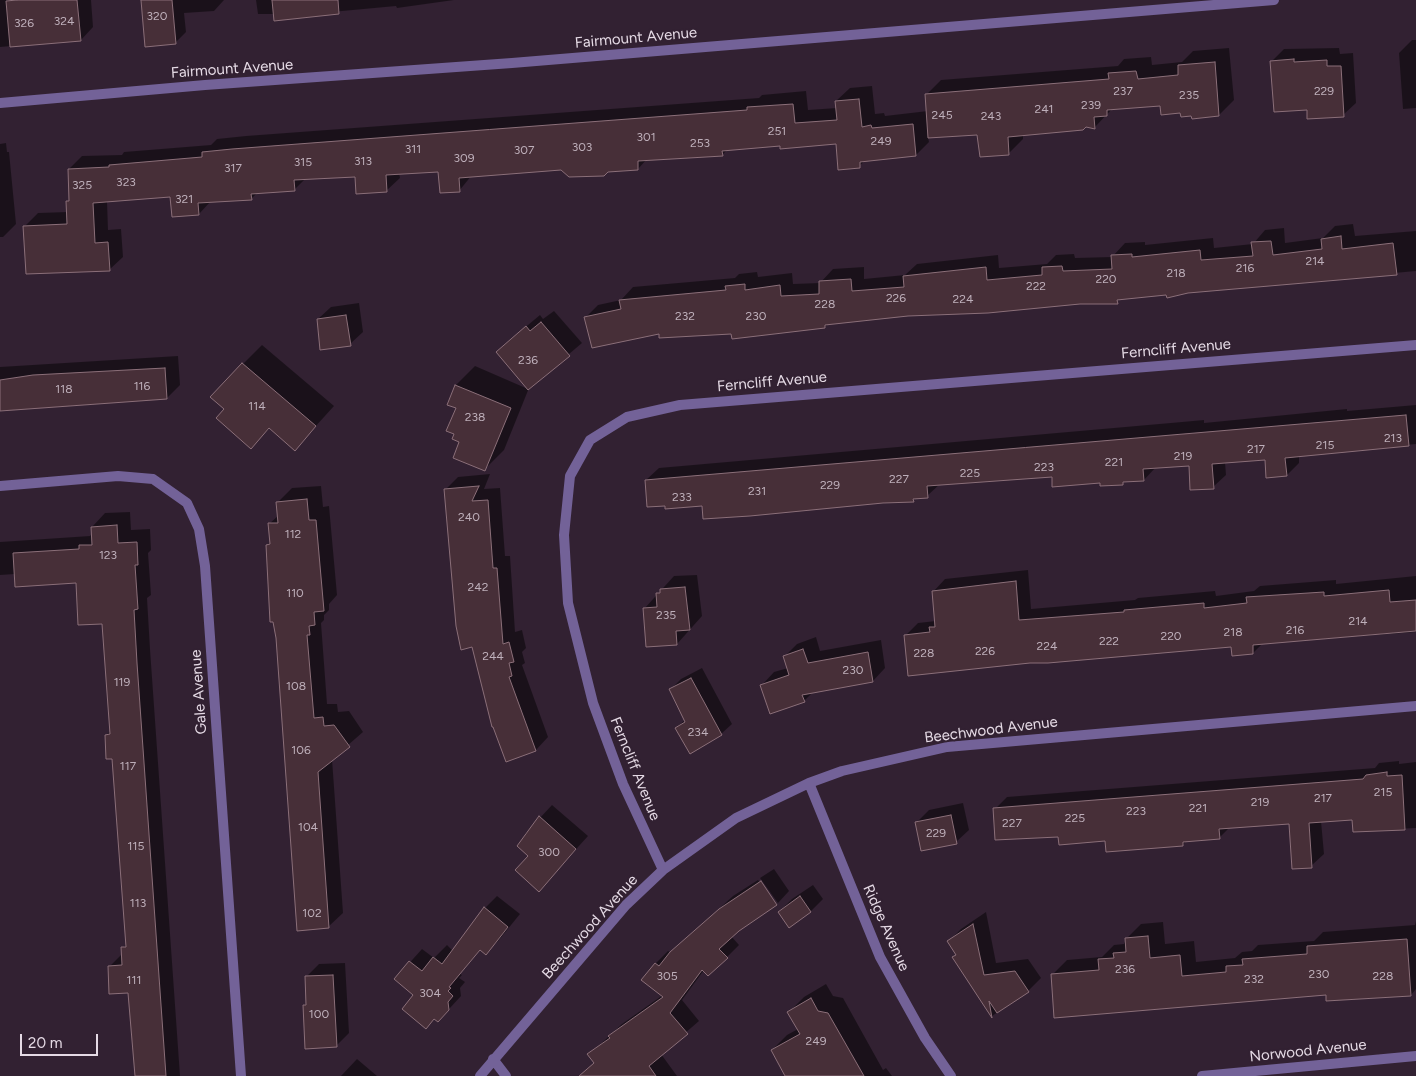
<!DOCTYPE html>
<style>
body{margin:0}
#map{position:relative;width:1416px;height:1076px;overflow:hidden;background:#322132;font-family:Figtree,sans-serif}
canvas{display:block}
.scale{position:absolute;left:20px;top:1034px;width:78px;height:22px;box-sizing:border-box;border:2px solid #e5dae5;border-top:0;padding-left:6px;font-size:15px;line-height:18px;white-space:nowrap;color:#e5dae5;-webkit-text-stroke:4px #322132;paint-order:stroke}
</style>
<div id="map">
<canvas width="1416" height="1076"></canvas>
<div class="scale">20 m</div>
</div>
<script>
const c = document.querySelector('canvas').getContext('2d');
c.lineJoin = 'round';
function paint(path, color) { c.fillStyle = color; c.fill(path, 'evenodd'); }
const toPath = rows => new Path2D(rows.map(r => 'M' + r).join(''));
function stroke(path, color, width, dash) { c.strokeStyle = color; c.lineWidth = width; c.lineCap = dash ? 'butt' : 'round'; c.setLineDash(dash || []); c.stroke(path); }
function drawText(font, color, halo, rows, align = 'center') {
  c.font = font + ' Figtree,sans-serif'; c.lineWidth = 4; c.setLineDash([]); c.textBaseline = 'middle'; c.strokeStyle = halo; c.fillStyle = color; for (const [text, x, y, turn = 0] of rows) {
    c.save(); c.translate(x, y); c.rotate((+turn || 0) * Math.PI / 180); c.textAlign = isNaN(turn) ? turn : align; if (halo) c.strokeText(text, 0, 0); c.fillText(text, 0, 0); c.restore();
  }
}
paint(toPath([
 [0,0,91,0,93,27,81,40,0,47],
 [142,0,224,0,214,11,184,13,186,32,175,43],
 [256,0,454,0,397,8,396,6,310,14,258,14],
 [1412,40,1416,40,1416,108,1403,109,1399,53],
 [1229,48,1234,100,1219,115,1192,115,1161,105,1112,109,1095,127,1085,126,1023,134,1023,139,1008,154,978,133,928,137,929,142,916,155,866,160,859,166,837,143,781,145,728,149,722,155,647,159,638,169,562,168,472,175,459,191,440,171,399,173,400,178,386,191,356,175,306,178,294,190,258,192,251,199,211,201,199,214,171,195,107,201,108,230,121,229,123,257,109,270,24,227,38,213,68,212,68,202,70,199,69,169,82,156,122,155,124,152,211,145,217,139,246,136,759,98,762,95,806,91,808,110,837,108,836,101,850,88,872,86,875,114,884,113,885,116,928,111,927,94,941,80,1118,66,1124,59,1151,57,1152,65,1182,62,1193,51],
 [1339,48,1340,54,1353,53,1356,103,1343,115,1308,108,1271,62,1284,49],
 [6,143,7,152,9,152,16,224,3,237,0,237,0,144],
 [1353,224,1355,236,1416,231,1416,271,1121,298,1117,302,1080,302,908,315,828,324,825,327,732,332,660,332,586,317,598,305,621,300,633,287,735,278,739,274,757,272,758,277,792,273,793,284,820,283,833,269,864,267,864,279,905,275,917,264,998,255,999,268,1047,264,1056,255,1074,254,1075,258,1112,257,1125,243,1145,242,1145,245,1213,238,1214,248,1253,244,1265,230,1284,228,1285,243,1323,238,1335,226],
 [359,303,363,332,350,344,318,319,331,307],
 [554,311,582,343,529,388,504,450,485,469,461,441,456,385,475,366,528,389,510,340,540,315,543,319],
 [262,345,334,406,295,449,270,428,251,447,226,409,243,364],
 [178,356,180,385,167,398,0,411,0,367],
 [1416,405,1416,444,1299,455,1299,463,1287,475,1266,458,1225,462,1226,475,1213,487,1190,464,1156,467,1144,480,1125,481,1123,483,1053,476,940,484,927,496,917,497,913,501,788,510,666,504,646,480,659,468,1182,422,1204,420,1204,423,1347,409,1347,411],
 [490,474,484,489,500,488,505,556,510,556,515,632,522,630,526,648,522,652,525,663,522,665,548,737,536,750,507,760,445,490,458,477],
 [321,486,323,507,329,506,337,595,329,604,329,610,324,615,324,620,321,623,327,704,337,704,338,712,349,711,363,732,332,759,343,913,328,927,277,638,267,545,271,541,269,524,279,515,277,503,292,488],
 [130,512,131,530,150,529,151,550,148,553,151,595,147,598,150,649,180,1076,136,1076,130,992,109,967,123,953,123,948,127,943,113,758,106,735,111,731,103,623,77,582,15,574,0,575,0,542,90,536,92,534,92,527,105,513],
 [1028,570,1031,609,1135,600,1138,598,1215,591,1216,596,1254,591,1260,586,1336,580,1336,584,1416,576,1416,632,1263,643,1253,653,1232,646,906,635,918,623,936,621,933,592,945,579],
 [697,575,702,616,677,644,644,609,674,576],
 [816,637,820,651,881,640,885,668,873,681,814,691,804,701,762,685,774,672,788,668,784,657,797,644],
 [702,668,732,724,721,734,676,728,685,720,670,690,681,679],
 [1399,761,1399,764,1416,762,1416,828,1354,831,1353,818,1321,821,1324,854,1311,866,1290,823,1230,827,1219,838,1186,841,1183,845,1059,835,995,809,1007,797,1375,768,1379,763],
 [963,803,969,830,956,842,916,823,929,810],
 [552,805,588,836,551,877,530,856,525,834],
 [774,869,789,891,778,903,760,878],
 [758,880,775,903,777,903,731,936,739,945,727,957,704,970,682,1000,699,1021,661,1054,677,1076,605,1076,589,1055,622,1024,663,995,643,980,656,963,668,951,671,953,733,896],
 [813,885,823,899,811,911,779,912,792,899],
 [497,896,520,914,498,941,486,953,481,949,460,974,462,975,459,978,465,982,460,988,461,996,438,1021,435,1018,426,1028,415,995,395,979,422,949,434,958,447,945,453,951,485,908],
 [986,912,996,963,1028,959,1041,978,1028,991,992,1016,953,958,957,954,949,941,961,929],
 [1416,921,1416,989,1411,995,1327,994,1052,975,1067,960,1102,957,1114,945,1124,944,1126,939,1141,924,1163,922,1165,944,1194,941,1196,962,1235,958,1242,952,1252,951,1258,945,1314,941,1323,932,1415,925],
 [345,963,349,1033,336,1046,304,1005,308,1002,306,977,319,964],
 [826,984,833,996,843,998,883,1070,886,1068,892,1076,787,1076,772,1050,787,1035,798,1029,789,1012,804,997],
 [357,1059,377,1076,341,1076]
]), '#0007');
const building = toPath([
 [17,0,77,0,81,41,10,47,6,1,17,0],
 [141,0,172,0,176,44,145,47,141,0],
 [272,0,338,0,339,14,274,21,272,0],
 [1294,59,1294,62,1327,60,1327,66,1341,66,1344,117,1307,119,1307,110,1274,112,1270,61,1294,59],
 [1215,62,1219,116,1192,119,1191,116,1181,117,1180,113,1161,115,1160,106,1107,110,1107,116,1094,117,1095,129,1086,127,1083,130,1008,137,1009,155,980,157,977,135,928,138,925,94,1109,79,1108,73,1136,71,1138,79,1178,75,1178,65,1215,62],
 [859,99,862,127,871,125,872,128,913,124,916,156,860,162,860,168,838,170,836,144,780,149,780,146,722,151,723,156,638,161,638,170,608,172,604,176,569,177,561,170,459,178,460,192,440,193,438,172,386,175,387,192,356,194,355,177,294,180,295,191,251,194,252,200,198,203,199,215,172,217,170,197,93,203,95,243,108,242,110,271,26,274,23,226,67,224,66,201,69,201,68,169,109,167,109,165,202,157,202,152,232,149,747,110,747,107,793,104,795,123,837,120,835,101,859,99],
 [1341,236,1342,249,1393,243,1397,275,1188,293,1167,298,1166,295,1117,300,1118,304,1080,304,988,313,908,316,825,325,825,328,732,339,731,334,659,338,659,334,592,348,584,317,621,309,619,300,726,290,725,286,745,284,745,290,780,285,781,296,819,294,819,281,851,279,852,291,904,287,903,276,986,267,987,280,1042,275,1042,267,1062,266,1063,271,1112,269,1111,255,1132,254,1132,257,1200,250,1201,260,1253,256,1251,242,1271,241,1273,255,1322,249,1321,239,1341,236],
 [346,315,351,346,320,350,317,319,346,315],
 [541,322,570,356,528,390,496,352,526,326,530,331,541,322],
 [242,363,316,426,295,451,269,428,251,449,216,418,224,409,210,397,242,363],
 [165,368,167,399,0,411,0,380,33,375,165,368],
 [455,385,511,408,485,471,453,458,459,442,452,439,454,434,446,431,456,408,447,405,455,385],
 [1406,415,1409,446,1285,458,1287,476,1266,478,1265,460,1212,464,1214,489,1190,490,1189,466,1143,469,1144,481,1123,482,1123,485,1100,486,1100,483,1052,487,1052,477,927,486,928,498,913,499,914,502,883,503,750,516,703,519,702,506,665,509,665,506,647,507,645,480,1406,415],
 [479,486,472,501,488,500,493,568,497,568,503,644,509,642,514,662,509,663,512,676,509,677,536,751,506,762,493,727,492,727,472,647,461,650,456,626,444,489,479,486],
 [307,499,309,520,316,520,324,611,314,612,315,625,309,626,310,635,307,635,314,718,323,717,324,726,334,725,350,747,318,772,329,928,297,931,276,638,273,622,270,622,266,545,270,544,268,523,278,523,276,502,307,499],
 [117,525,118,543,137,542,138,565,135,565,138,609,134,610,137,663,166,1076,135,1076,128,993,109,994,108,966,122,965,121,947,126,947,112,759,106,759,105,735,110,734,102,624,78,625,76,583,15,587,13,553,79,549,79,545,92,545,91,527,117,525],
 [1016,581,1019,620,1124,612,1124,610,1204,603,1204,608,1247,603,1246,597,1324,592,1324,596,1389,590,1390,602,1416,600,1416,631,1253,645,1253,654,1232,656,1231,647,1048,663,1030,663,908,676,904,635,930,632,929,627,935,627,932,591,1016,581],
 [685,587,690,630,676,631,677,645,646,647,643,608,657,607,656,593,660,593,660,589,685,587],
 [803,649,808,663,868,652,873,682,802,695,805,702,770,714,760,685,789,675,783,656,803,649],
 [691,678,722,735,690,754,675,728,685,722,669,689,691,678],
 [1387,772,1387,776,1402,775,1405,830,1353,832,1352,820,1309,823,1312,868,1292,869,1289,824,1219,829,1220,839,1183,842,1183,846,1106,852,1105,841,1059,845,1058,837,995,840,993,808,1363,779,1366,775,1387,772],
 [951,815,957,844,921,851,915,822,951,815],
 [539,816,576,849,539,892,515,870,528,856,517,846,539,816],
 [761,881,777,905,739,931,719,949,728,958,708,976,702,970,670,1013,688,1034,649,1066,656,1076,579,1076,594,1063,587,1054,610,1038,608,1036,663,997,641,980,655,963,659,966,670,952,719,909,761,881],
 [800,896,811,912,789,928,778,912,800,896],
 [484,907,508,927,486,955,480,950,449,987,451,988,448,991,453,996,448,1002,449,1010,438,1022,434,1019,426,1029,402,1009,413,995,394,979,409,961,422,971,433,957,442,964,484,907],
 [973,924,984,975,1015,971,1029,992,997,1013,989,1001,992,1018,952,957,956,955,947,941,973,924],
 [1148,936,1150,958,1180,955,1182,976,1226,972,1226,966,1243,965,1242,959,1307,954,1307,946,1407,939,1411,996,1326,1001,1326,995,1054,1018,1051,974,1099,970,1098,959,1114,958,1113,953,1126,952,1125,938,1148,936],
 [333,975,337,1047,305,1049,303,1005,306,1005,305,976,333,975],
 [811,998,818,1011,828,1013,864,1076,785,1076,771,1050,800,1034,787,1012,811,998]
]);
paint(building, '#472f38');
stroke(building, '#8b6f79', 1);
stroke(toPath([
 [0,103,205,85,512,63,1274,0],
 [0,486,118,476,153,479,187,503,199,529,205,566,241,1076],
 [809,783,880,957,925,1038,951,1076],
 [663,870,623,784,593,703,568,603,564,535,570,476,590,440,627,417,680,405,1416,345],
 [493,1059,506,1076],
 [480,1076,626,905,663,870,736,818,809,783,842,771,947,747,1416,706],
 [1202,1076,1416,1056]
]), '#736298', 10);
drawText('12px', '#beafba', null, [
 ["320",157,16],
 ["324",64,21],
 ["326",24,23],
 ["237",1123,91],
 ["229",1324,91],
 ["235",1189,95],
 ["239",1091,105],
 ["241",1044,109],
 ["245",942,115],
 ["243",991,116],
 ["251",777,131],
 ["301",646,137],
 ["249",881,141],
 ["253",700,143],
 ["303",582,147],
 ["311",413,149],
 ["307",524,150],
 ["309",464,158],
 ["313",363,161],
 ["315",303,162],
 ["317",233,168],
 ["323",126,182],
 ["325",82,185],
 ["321",184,199],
 ["214",1315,261],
 ["216",1245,268],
 ["218",1176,273],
 ["220",1106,279],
 ["222",1036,286],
 ["226",896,298],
 ["224",963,299],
 ["228",825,304],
 ["232",685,316],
 ["230",756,316],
 ["236",528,360],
 ["116",142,386],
 ["118",64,389],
 ["114",257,406],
 ["238",475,417],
 ["213",1393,438],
 ["215",1325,445],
 ["217",1256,449],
 ["219",1183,456],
 ["221",1114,462],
 ["223",1044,467],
 ["225",970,473],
 ["227",899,479],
 ["229",830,485],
 ["231",757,491],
 ["233",682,497],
 ["240",469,517],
 ["112",293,534],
 ["123",108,555],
 ["242",478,587],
 ["110",295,593],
 ["235",666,615],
 ["214",1358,621],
 ["216",1295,630],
 ["218",1233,632],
 ["220",1171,636],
 ["222",1109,641],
 ["224",1047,646],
 ["226",985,651],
 ["228",924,653],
 ["244",493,656],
 ["230",853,670],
 ["119",122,682],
 ["108",296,686],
 ["234",698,732],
 ["106",301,750],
 ["117",128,766],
 ["215",1383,792],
 ["217",1323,798],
 ["219",1260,802],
 ["221",1198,808],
 ["223",1136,811],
 ["225",1075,818],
 ["227",1012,823],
 ["104",308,827],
 ["229",936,833],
 ["115",136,846],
 ["300",549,852],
 ["113",138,903],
 ["102",312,913],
 ["236",1125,969],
 ["230",1319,974],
 ["305",667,976],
 ["228",1383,976],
 ["232",1254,979],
 ["111",134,980],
 ["304",430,993],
 ["100",319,1014],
 ["249",816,1041]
]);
drawText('15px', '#e5dae5', '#322132', [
 ["Fairmount Avenue",636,38,-5],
 ["Fairmount Avenue",232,69,-4],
 ["Ferncliff Avenue",1176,349,-5],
 ["Ferncliff Avenue",772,382,-5],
 ["Gale Avenue",199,692,-94],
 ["Beechwood Avenue",991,730,-7],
 ["Ferncliff Avenue",635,769,68],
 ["Beechwood Avenue",590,927,-48],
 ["Ridge Avenue",886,928,66],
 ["Norwood Avenue",1308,1051,-6]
]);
</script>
